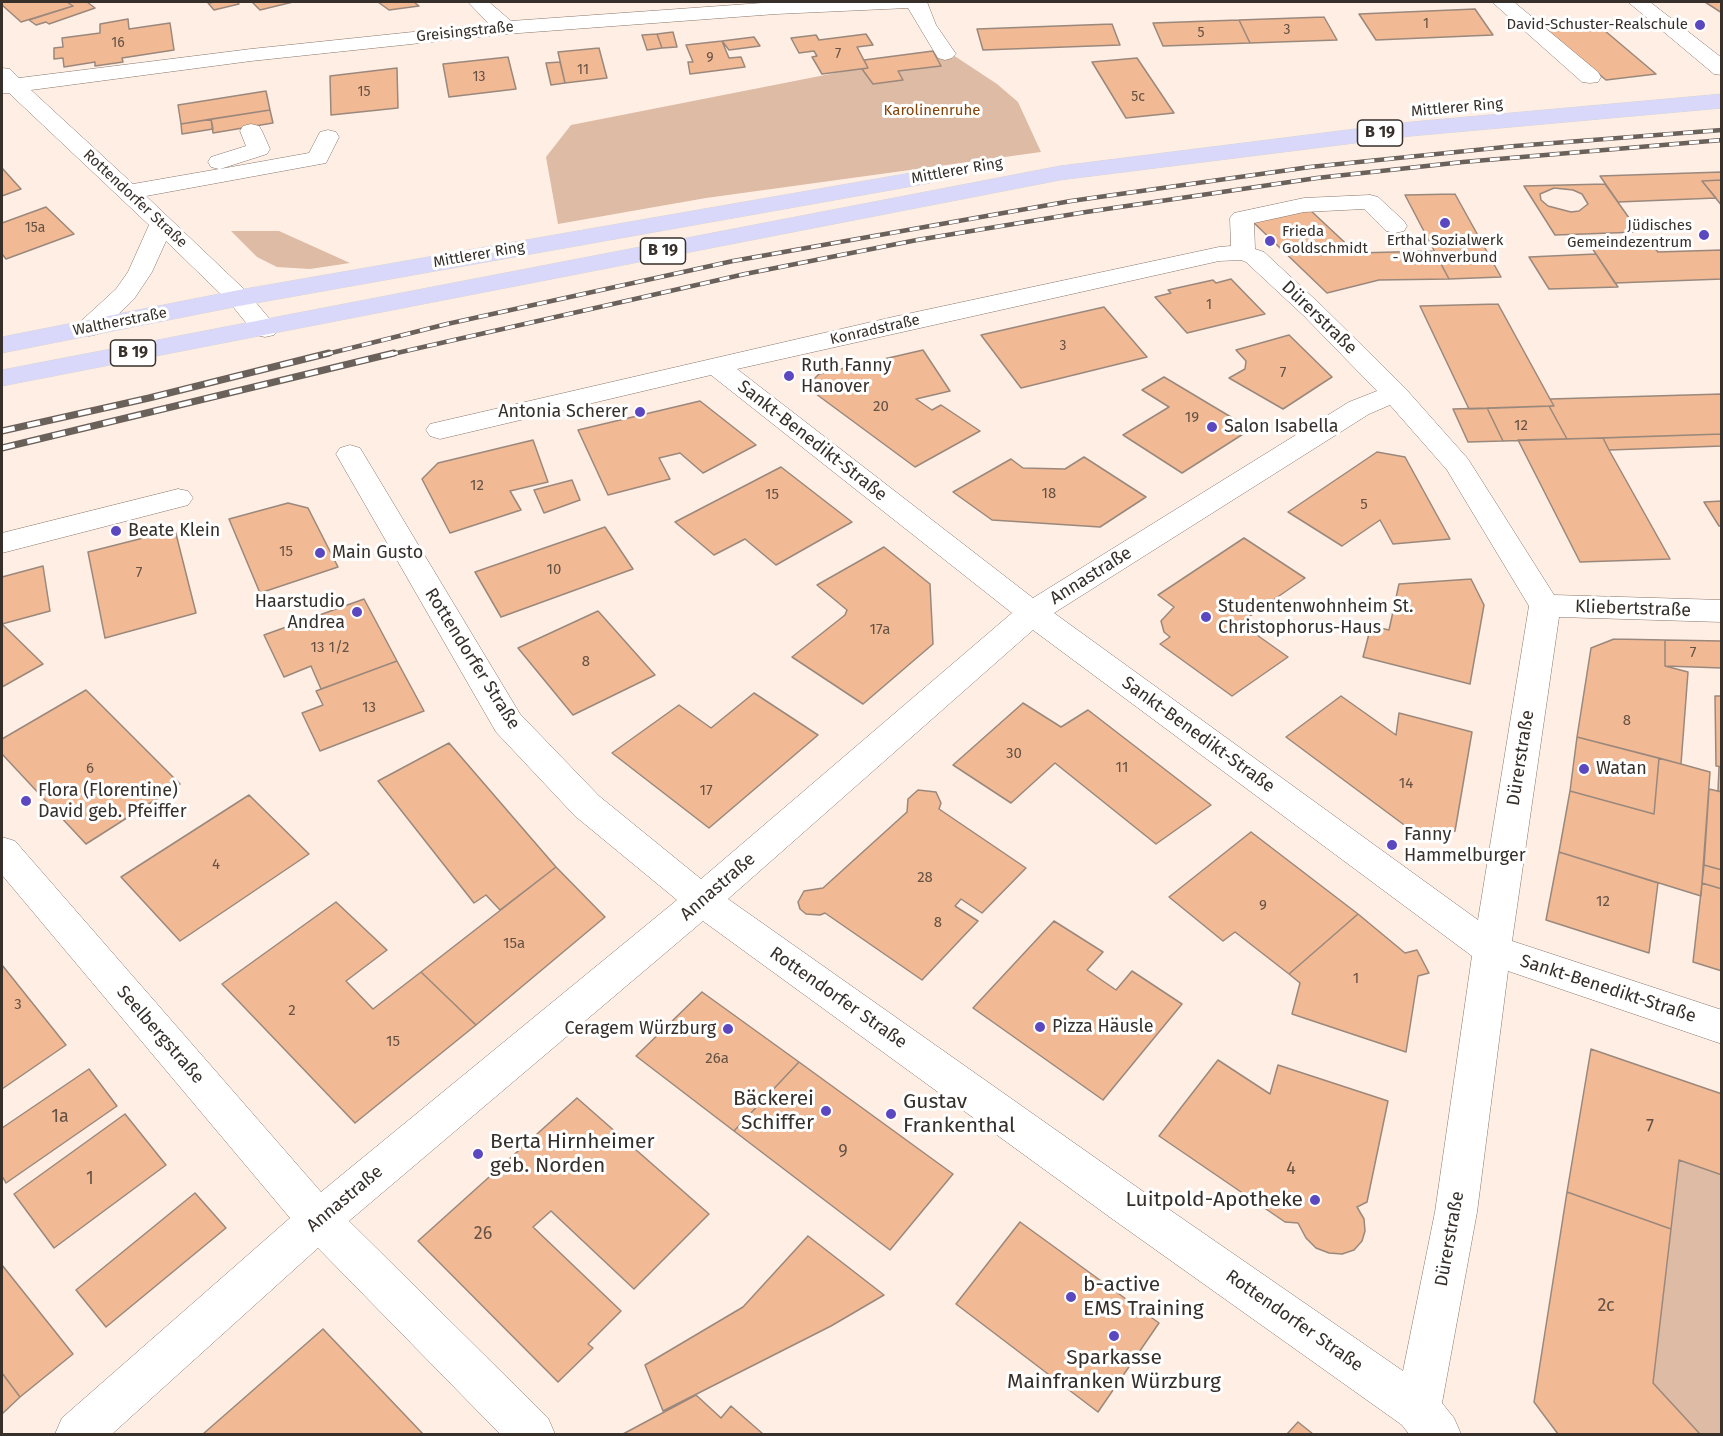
<!DOCTYPE html>
<meta charset="utf-8">
<style>
body{margin:0}
#map{position:relative;width:1723px;height:1436px;overflow:hidden;background:#ffeee4;font-family:"Fira Sans",sans-serif}
canvas{display:block}
.frame{position:absolute;inset:0;border:3px solid #362f2a;pointer-events:none}
</style>
<div id="map">
<canvas width="1723" height="1436"></canvas>
<div class="frame"></div>
</div>
<script>
const c = document.querySelector('canvas').getContext('2d');
c.lineJoin = 'round';
function paint(path, color) { c.fillStyle = color; c.fill(path, 'evenodd'); }
const toPath = rows => new Path2D(rows.map(r => 'M' + r).join(''));
function stroke(path, color, width, dash) { c.strokeStyle = color; c.lineWidth = width; c.lineCap = dash ? 'butt' : 'round'; c.setLineDash(dash || []); c.stroke(path); }
function drawText(font, color, halo, rows, align = 'center') {
  c.font = font + ' "Fira Sans",sans-serif'; c.lineWidth = 6; c.setLineDash([]); c.textBaseline = 'middle'; c.strokeStyle = halo; c.fillStyle = color; for (const [text, x, y, turn = 0] of rows) {
    c.save(); c.translate(x, y); c.rotate((+turn || 0) * Math.PI / 180); c.textAlign = isNaN(turn) ? turn : align; if (halo) c.strokeText(text, 0, 0); c.fillText(text, 0, 0); c.restore();
  }
}
paint(toPath([
 [947,51,997,84,1018,102,1041,152,706,198,558,224,546,157,571,125],
 [231,231,279,231,350,263,310,269,277,267,257,257],
 [1679,1160,1721,1175,1721,1434,1700,1434,1653,1383]
]), '#debba5');
const building = toPath([
 [2,2,67,2,73,6,21,22,2,5,2,2],
 [67,2,87,2,95,8,49,24,46,22,36,25,29,20,73,6,67,2],
 [216,2,237,2,239,4,214,10,208,3,216,2],
 [252,2,293,2,260,10,252,2],
 [378,2,414,2,419,6,389,10,378,2],
 [1705,2,1722,2,1722,13,1705,2],
 [1475,9,1493,35,1376,40,1359,14,1475,9],
 [1324,17,1337,40,1250,43,1239,20,1324,17],
 [128,19,129,29,170,23,174,50,122,58,123,62,95,66,95,62,64,67,63,58,54,59,54,48,63,47,62,38,100,33,100,24,128,19],
 [1591,19,1656,74,1606,80,1542,26,1591,19],
 [1239,20,1250,43,1163,46,1153,23,1239,20],
 [1112,24,1120,45,983,50,977,29,1112,24],
 [673,32,677,47,662,48,657,34,673,32],
 [657,34,662,48,647,50,642,35,657,34],
 [866,34,873,45,857,47,868,68,822,74,812,57,817,56,814,51,799,53,791,38,816,35,819,40,866,34],
 [754,37,760,46,729,50,722,41,754,37],
 [722,41,729,58,741,57,745,67,690,74,688,62,693,62,686,45,722,41],
 [599,48,607,78,565,83,558,52,599,48],
 [933,51,941,66,898,71,903,80,873,84,862,69,868,68,864,60,933,51],
 [508,57,516,89,449,97,443,64,508,57],
 [1137,58,1174,113,1126,118,1092,62,1137,58],
 [560,62,565,83,551,85,546,63,560,62],
 [397,68,398,108,331,115,330,76,397,68],
 [266,91,270,110,181,124,178,105,266,91],
 [270,110,273,123,213,133,211,119,270,110],
 [211,119,213,129,182,134,181,124,211,119],
 [2,168,21,189,2,196,2,168],
 [1722,172,1722,180,1702,181,1716,198,1618,202,1600,176,1722,172],
 [1722,180,1722,206,1702,181,1722,180],
 [1605,184,1639,232,1555,235,1524,186,1605,184],
 [1554,188,1573,190,1582,194,1588,204,1579,211,1571,212,1548,206,1541,200,1540,194,1554,188],
 [1455,194,1501,277,1449,279,1405,195,1455,194],
 [46,207,74,234,6,259,2,254,2,223,46,207],
 [1309,209,1356,253,1434,251,1449,279,1379,280,1327,293,1253,222,1309,209],
 [1653,246,1658,252,1722,250,1722,279,1615,283,1592,248,1653,246],
 [1596,254,1618,287,1549,289,1529,257,1596,254],
 [1231,279,1265,314,1187,333,1155,297,1171,293,1168,290,1213,280,1216,283,1231,279],
 [1498,304,1550,399,1554,406,1469,409,1420,306,1498,304],
 [1104,307,1147,357,1021,388,981,335,1104,307],
 [1289,335,1332,377,1283,409,1229,378,1245,369,1246,361,1236,350,1289,335],
 [923,350,950,391,916,399,932,410,941,405,980,431,915,467,812,391,811,382,819,374,923,350],
 [1164,377,1251,429,1182,473,1123,435,1169,407,1142,390,1164,377],
 [1722,394,1722,434,1567,439,1549,406,1554,406,1550,399,1722,394],
 [700,401,756,445,703,473,680,453,659,458,670,479,608,495,578,430,700,401],
 [1549,406,1567,439,1503,441,1487,408,1549,406],
 [1487,408,1503,441,1468,442,1453,409,1487,408],
 [1722,434,1722,446,1609,450,1603,438,1722,434],
 [1603,438,1609,450,1670,559,1580,562,1518,440,1603,438],
 [533,440,548,482,510,491,521,510,450,533,422,479,438,463,533,440],
 [1377,452,1405,457,1450,539,1393,544,1380,520,1342,546,1288,512,1377,452],
 [1084,457,1146,497,1100,527,992,520,953,492,1011,459,1023,468,1065,469,1084,457],
 [781,467,852,522,776,565,745,539,714,555,675,522,781,467],
 [572,480,580,500,544,513,534,490,572,480],
 [1722,501,1722,526,1719,526,1704,502,1722,501],
 [288,503,308,508,338,567,260,593,229,519,288,503],
 [605,527,633,569,501,617,475,572,605,527],
 [175,530,196,613,105,638,88,552,175,530],
 [1244,538,1305,578,1240,623,1288,657,1232,696,1160,644,1170,637,1164,632,1161,621,1174,607,1158,595,1244,538],
 [884,547,930,584,933,644,863,704,792,657,845,615,847,610,817,585,884,547],
 [43,566,50,611,2,624,43,664,2,687,2,577,43,566],
 [1471,579,1484,605,1470,684,1363,657,1371,626,1389,630,1399,584,1471,579],
 [364,599,397,661,321,689,311,666,284,677,264,635,364,599],
 [598,611,655,675,573,715,518,648,598,611],
 [1614,639,1665,640,1665,666,1688,672,1681,764,1577,737,1591,648,1614,639],
 [1665,640,1722,641,1722,668,1665,666,1665,640],
 [397,661,424,711,320,751,302,713,323,705,316,691,397,661],
 [86,690,180,784,86,844,2,754,2,739,86,690],
 [754,693,818,735,709,828,612,753,679,705,711,728,754,693],
 [1341,696,1396,735,1399,713,1472,732,1455,831,1437,836,1419,836,1286,737,1341,696],
 [1715,696,1722,696,1722,767,1716,766,1715,696],
 [1023,703,1061,727,1088,710,1211,805,1156,844,1055,763,1011,803,953,765,1023,703],
 [1577,737,1659,758,1654,814,1570,791,1577,737],
 [449,743,556,867,500,910,486,895,474,903,378,781,449,743],
 [1659,758,1710,772,1701,896,1559,852,1570,791,1654,814,1659,758],
 [1719,767,1722,767,1722,792,1718,791,1719,767],
 [1709,789,1722,792,1722,870,1704,865,1709,789],
 [918,790,936,792,941,803,939,809,1026,868,982,913,961,899,955,906,978,921,922,980,825,913,820,915,806,914,800,909,798,902,804,891,823,888,907,812,908,799,918,790],
 [249,795,309,854,180,941,121,877,249,795],
 [1251,832,1358,914,1289,974,1235,932,1223,941,1169,897,1251,832],
 [1559,852,1658,883,1649,953,1546,920,1559,852],
 [1704,865,1722,870,1722,889,1702,883,1704,865],
 [556,867,605,917,476,1025,421,972,556,867],
 [1702,883,1722,889,1722,971,1693,962,1702,883],
 [336,902,387,950,346,981,373,1009,421,972,476,1025,355,1123,222,984,336,902],
 [1358,914,1405,953,1417,950,1429,973,1418,976,1406,1052,1292,1014,1300,983,1289,974,1358,914],
 [1054,921,1103,952,1087,970,1116,990,1132,971,1182,1004,1103,1100,973,1008,1054,921],
 [2,965,66,1045,2,1089,2,965],
 [702,992,799,1062,734,1131,636,1056,702,992],
 [1591,1049,1722,1094,1722,1175,1679,1160,1671,1229,1567,1192,1591,1049],
 [1218,1060,1270,1094,1278,1065,1388,1101,1367,1202,1357,1207,1364,1219,1365,1231,1362,1241,1354,1250,1342,1254,1329,1253,1316,1248,1306,1238,1298,1223,1285,1222,1159,1136,1218,1060],
 [799,1062,953,1174,890,1250,734,1131,799,1062],
 [89,1069,117,1106,6,1183,2,1176,2,1128,89,1069],
 [577,1098,709,1214,634,1289,551,1211,533,1227,621,1311,588,1344,593,1348,558,1382,418,1241,577,1098],
 [125,1114,166,1165,54,1248,14,1194,125,1114],
 [1567,1192,1671,1229,1653,1383,1700,1434,1558,1434,1534,1402,1567,1192],
 [195,1193,226,1228,106,1327,76,1290,195,1193],
 [1020,1222,1159,1323,1098,1412,956,1304,1020,1222],
 [808,1236,884,1295,831,1326,663,1411,645,1365,743,1307,808,1236],
 [2,1265,73,1354,20,1397,2,1373,2,1265],
 [323,1329,423,1434,203,1434,323,1329],
 [2,1373,20,1397,2,1414,2,1373],
 [696,1395,721,1418,731,1406,763,1434,623,1434,696,1395],
 [1298,1422,1313,1434,1287,1434,1298,1422]
]);
paint(building, '#f1b994');
stroke(building, '#9b887c', 1.5);
const minor = toPath([
 [468,2,489,2,511,21,776,2,927,2,936,25,956,54,952,58,945,60,938,58,908,8,776,14,506,34,251,61,31,90,133,184,219,169,211,167,208,162,211,157,246,146,240,131,243,126,251,124,259,126,262,131,270,149,267,154,220,169,309,153,320,132,328,130,336,132,339,137,326,163,146,196,248,293,278,329,274,335,265,337,256,335,230,303,166,241,152,272,134,299,98,334,89,336,80,334,76,328,80,322,116,289,128,272,149,225,9,93,2,93,2,68,10,69,19,78,251,49,489,24,468,2],
 [1492,2,1514,2,1598,72,1601,77,1598,82,1590,83,1582,82,1492,2],
 [1628,2,1650,2,1722,58,1722,75,1714,74,1628,2],
 [1370,195,1378,197,1404,221,1407,226,1404,231,1395,233,1386,231,1364,209,1304,212,1254,223,1255,249,1264,252,1322,306,1405,388,1468,459,1554,595,1722,600,1722,622,1559,617,1512,941,1722,1010,1722,1044,1508,971,1477,1212,1442,1403,1454,1418,1461,1434,1409,1434,1402,1425,1111,1218,703,921,349,1221,548,1418,555,1434,500,1434,318,1248,112,1434,55,1434,62,1418,290,1218,2,875,2,837,15,841,321,1192,677,900,575,816,496,732,336,454,340,448,350,445,360,448,520,714,599,796,701,879,1012,613,711,375,440,439,430,436,426,430,430,424,893,317,1219,247,1231,246,1230,218,1234,213,1304,198,1370,195],
 [1241,260,1246,262,1304,316,1377,391,1349,402,1033,598,737,369,1219,261,1241,260],
 [1390,405,1447,470,1529,606,1478,920,1054,613,1369,414,1390,405],
 [1033,630,1472,956,1435,1212,1403,1371,1141,1190,728,899,1033,630],
 [178,489,188,491,193,498,188,505,2,553,2,533,178,489]
]);
const major = toPath([
 [1722,94,1722,108,1411,136,1060,180,2,386,2,370,1060,166,1411,122,1722,94],
 [922,171,930,173,934,178,930,183,239,306,2,353,2,337,239,290,922,171]
]);
stroke(minor, '#88766b', 1);
stroke(major, '#d7d5d4', 1);
paint(minor, '#fff');
paint(major, '#d9d8fa');
const railFar1 = toPath([
 [323,355,447,324,733,261,1071,201,1310,167,1515,146,1722,130],
 [388,355,745,274,917,240,1086,212,1317,178,1463,162,1722,140]
]);
const rail = toPath([
 [2,431,149,398,329,353],
 [2,448,394,353]
]);
stroke(railFar1, '#6b615b', 4.5);
stroke(rail, '#6b615b', 7);
stroke(railFar1, '#fff', 3, [10]);
stroke(rail, '#fff', 4.5, [13]);
for (const [x, y, r, color] of [
 [1700,25,6,"#5b48c0"],
 [1445,223,6,"#5b48c0"],
 [1704,235,6,"#5b48c0"],
 [1270,241,6,"#5b48c0"],
 [789,376,6,"#5b48c0"],
 [640,412,6,"#5b48c0"],
 [1212,427,6,"#5b48c0"],
 [116,531,6,"#5b48c0"],
 [320,553,6,"#5b48c0"],
 [357,612,6,"#5b48c0"],
 [1206,617,6,"#5b48c0"],
 [1584,769,6,"#5b48c0"],
 [26,801,6,"#5b48c0"],
 [1392,845,6,"#5b48c0"],
 [1040,1027,6,"#5b48c0"],
 [728,1029,6,"#5b48c0"],
 [826,1111,6,"#5b48c0"],
 [891,1114,6,"#5b48c0"],
 [478,1154,6,"#5b48c0"],
 [1315,1200,6,"#5b48c0"],
 [1071,1297,6,"#5b48c0"],
 [1114,1336,6,"#5b48c0"]
]) { const dot = new Path2D(); dot.arc(x, y, r, 0, 2 * Math.PI); c.fillStyle = color; c.fill(dot); stroke(dot, '#fff', 2); }
drawText('14px', '#655244', null, [
 ["1",1426,24],
 ["3",1287,30],
 ["5",1201,33],
 ["16",118,43],
 ["7",838,54],
 ["9",710,58],
 ["11",583,70],
 ["13",479,77],
 ["15",364,92],
 ["5c",1138,97],
 ["15a",35,228],
 ["1",1209,305],
 ["3",1063,346]
]);
drawText('15px', '#362f2a', '#fff', [
 ["David-Schuster-Realschule",1688,25],
 ["Jüdisches",1692,226],
 ["Gemeindezentrum",1692,243],
 ["Frieda",1282,232,"left"],
 ["Goldschmidt",1282,249,"left"],
 ["Erthal Sozialwerk",1445,241,"center"],
 ["- Wohnverbund",1445,258,"center"]
], 'right');
drawText('15px', '#362f2a', '#fff', [
 ["Greisingstraße",465,32,-6],
 ["Mittlerer Ring",1457,108,-5],
 ["Mittlerer Ring",957,171,-10],
 ["Rottendorfer Straße",135,199,43],
 ["Mittlerer Ring",479,255,-10],
 ["Waltherstraße",120,322,-11],
 ["Konradstraße",875,330,-13]
]);
drawText('15px', '#864307', '#fff', [
 ["Karolinenruhe",932,111]
]);
drawText('15px', '#655244', null, [
 ["7",1283,373],
 ["20",881,407],
 ["19",1192,418],
 ["12",1521,426],
 ["12",477,486],
 ["18",1049,494],
 ["15",772,495],
 ["5",1364,505],
 ["15",286,552],
 ["10",554,570],
 ["7",139,573],
 ["17a",880,630],
 ["13 1/2",330,648],
 ["7",1693,653],
 ["8",586,662],
 ["13",369,708],
 ["8",1627,721],
 ["30",1014,754],
 ["11",1122,768],
 ["6",90,769],
 ["14",1406,784],
 ["17",706,791],
 ["4",216,865],
 ["28",925,878],
 ["12",1603,902],
 ["9",1263,906],
 ["8",938,923],
 ["15a",514,944],
 ["1",1356,979],
 ["3",18,1005],
 ["2",292,1011],
 ["15",393,1042],
 ["26a",717,1059]
]);
for (const [x, y, w] of [
 [1380,133,45],
 [663,251,45],
 [133,353,45]
]) { const box = new Path2D(); box.roundRect(x - w / 2, y - 13, w, 26, 4.5); c.fillStyle = '#fff'; c.fill(box); stroke(box, '#362f2a', 1.5); }
drawText('bold 16px', '#362f2a', null, [
 ["B 19",1380,133],
 ["B 19",663,251],
 ["B 19",133,353]
]);
drawText('18px', '#362f2a', '#fff', [
 ["Dürerstraße",1319,318,44],
 ["Sankt-Benedikt-Straße",812,441,38],
 ["Annastraße",1091,576,-32],
 ["Kliebertstraße",1633,609,2],
 ["Rottendorfer Straße",472,659,58],
 ["Sankt-Benedikt-Straße",1198,735,36],
 ["Dürerstraße",1521,758,-81],
 ["Annastraße",718,887,-41],
 ["Sankt-Benedikt-Straße",1608,989,18],
 ["Rottendorfer Straße",838,998,35],
 ["Seelbergstraße",160,1035,49],
 ["Annastraße",345,1199,-40],
 ["Dürerstraße",1450,1239,-80],
 ["Rottendorfer Straße",1294,1321,35]
]);
drawText('18px', '#362f2a', '#fff', [
 ["Ruth Fanny",801,366],
 ["Hanover",801,387],
 ["Antonia Scherer",628,412,"right"],
 ["Salon Isabella",1224,427],
 ["Beate Klein",128,531],
 ["Main Gusto",332,553],
 ["Haarstudio",345,602,"right"],
 ["Andrea",345,623,"right"],
 ["Studentenwohnheim St.",1218,607],
 ["Christophorus-Haus",1218,628],
 ["Watan",1596,769],
 ["Flora (Florentine)",38,791],
 ["David geb. Pfeiffer",38,812],
 ["Fanny",1404,835],
 ["Hammelburger",1404,856],
 ["Pizza Häusle",1052,1027],
 ["Ceragem Würzburg",716,1029,"right"]
], 'left');
drawText('18px', '#655244', null, [
 ["1a",60,1117],
 ["7",1650,1127],
 ["9",843,1152],
 ["4",1291,1169],
 ["1",90,1179],
 ["26",483,1234],
 ["2c",1606,1306]
]);
drawText('21px', '#362f2a', '#fff', [
 ["Bäckerei",814,1099,"right"],
 ["Schiffer",814,1123,"right"],
 ["Gustav",903,1102],
 ["Frankenthal",903,1126],
 ["Berta Hirnheimer",490,1142],
 ["geb. Norden",490,1166],
 ["Luitpold-Apotheke",1303,1200,"right"],
 ["b-active",1083,1285],
 ["EMS Training",1083,1309],
 ["Sparkasse",1114,1358,"center"],
 ["Mainfranken Würzburg",1114,1382,"center"]
], 'left');
</script>
